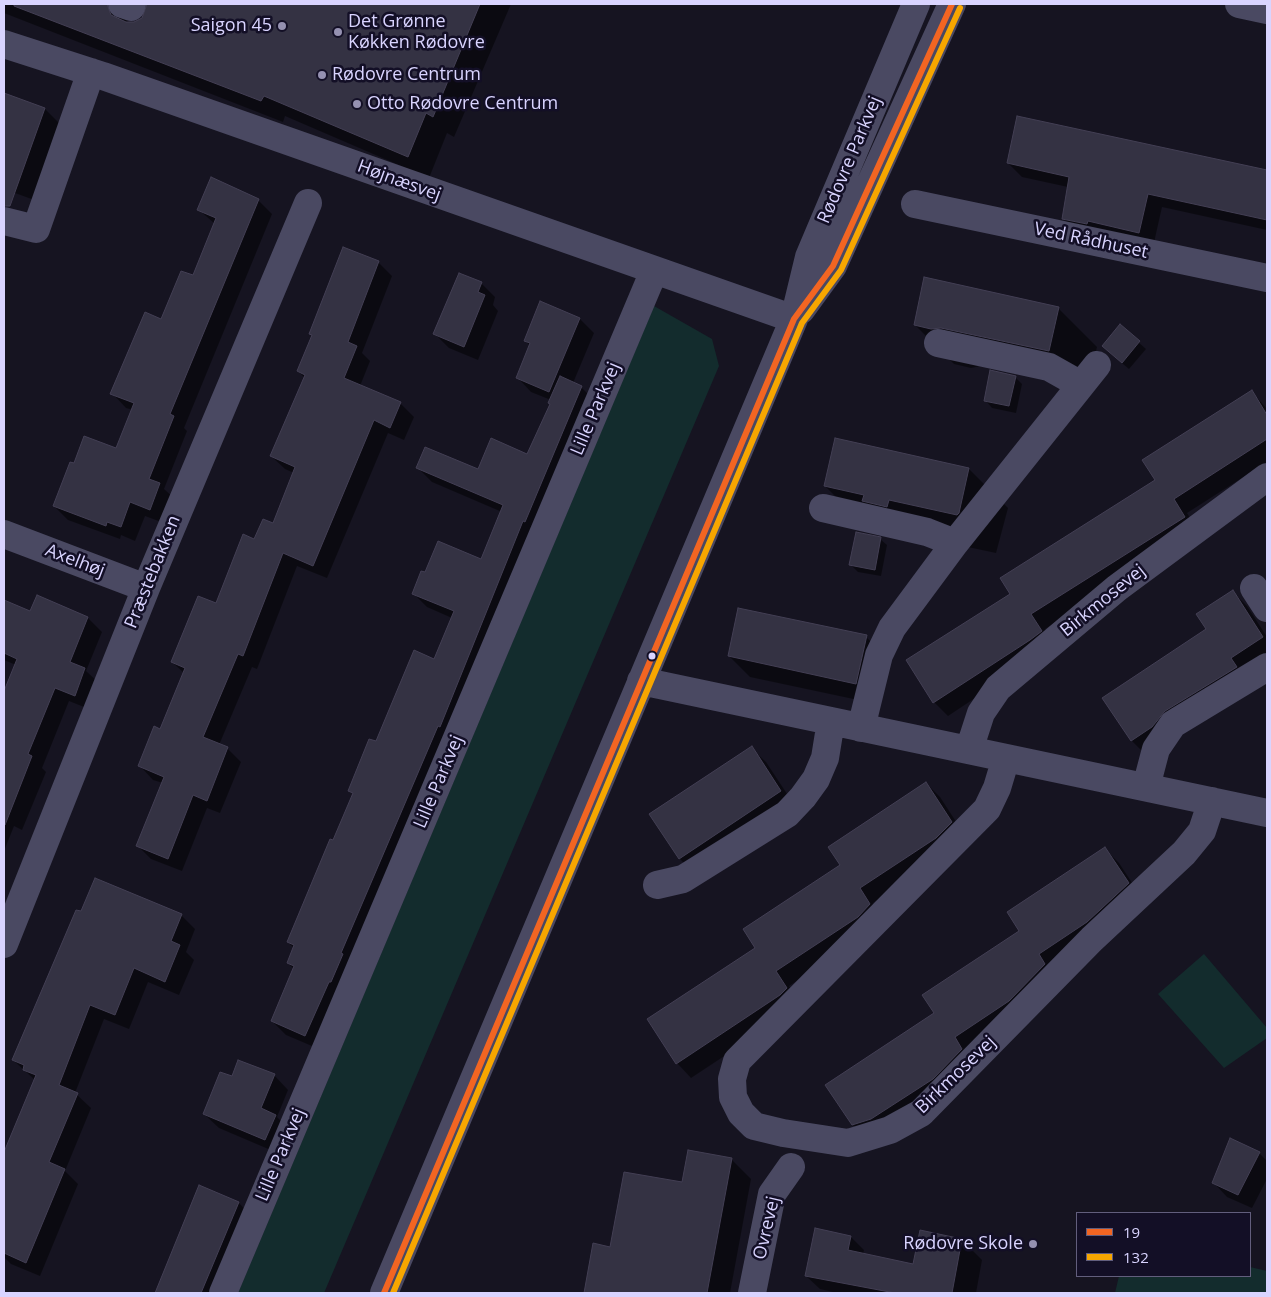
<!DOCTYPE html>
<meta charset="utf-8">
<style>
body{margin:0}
#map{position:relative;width:1271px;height:1297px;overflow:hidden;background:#161421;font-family:"Open Sans",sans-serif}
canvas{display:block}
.frame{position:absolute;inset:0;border:5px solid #d9d4ff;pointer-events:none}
.legend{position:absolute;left:1076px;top:1212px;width:175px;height:65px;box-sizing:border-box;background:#130f26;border:1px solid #625e7d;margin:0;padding:6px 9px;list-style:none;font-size:15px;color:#d9d4ff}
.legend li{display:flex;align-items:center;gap:10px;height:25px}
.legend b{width:25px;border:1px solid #625e7d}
</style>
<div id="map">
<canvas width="1271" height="1297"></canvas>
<div class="frame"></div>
<ul class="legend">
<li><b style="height:6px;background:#f26522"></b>19</li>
<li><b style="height:6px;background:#f7a600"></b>132</li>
</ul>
</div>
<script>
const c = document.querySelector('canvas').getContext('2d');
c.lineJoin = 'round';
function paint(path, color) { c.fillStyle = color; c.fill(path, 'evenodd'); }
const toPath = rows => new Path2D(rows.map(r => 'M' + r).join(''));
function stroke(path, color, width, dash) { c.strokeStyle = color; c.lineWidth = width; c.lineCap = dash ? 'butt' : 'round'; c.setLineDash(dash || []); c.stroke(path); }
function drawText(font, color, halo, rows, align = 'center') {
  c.font = font + ' "Open Sans",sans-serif'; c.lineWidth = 5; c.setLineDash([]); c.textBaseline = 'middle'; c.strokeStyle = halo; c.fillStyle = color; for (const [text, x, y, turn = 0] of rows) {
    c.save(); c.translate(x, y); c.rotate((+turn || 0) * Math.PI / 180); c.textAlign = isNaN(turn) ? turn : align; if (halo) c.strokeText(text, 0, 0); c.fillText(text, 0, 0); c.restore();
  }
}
paint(toPath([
 [654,306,712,339,719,366,324,1293,238,1293],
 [1204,954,1267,1028,1267,1038,1224,1068,1158,994],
 [1250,1267,1267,1271,1267,1293,1115,1293,1119,1276,1250,1276]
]), '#132c2d');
paint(toPath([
 [4,4,511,4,454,137,447,133,429,178,285,116,283,122,4,13],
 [141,9,147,10,142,20,134,24,128,22,133,14],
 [4,95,45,109,73,137,48,205,4,189],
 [1018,118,1267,172,1267,230,1162,207,1153,247,1077,233,1063,218,1068,187,1022,177,1008,163],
 [258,200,272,214,184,428,187,431,164,489,174,498,164,523,145,516,135,541,121,535,120,539,68,520,54,506,75,465,117,449,133,410,126,408,112,393,193,277,215,224,198,209],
 [378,262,392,276,362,353,370,361,360,386,400,403,414,417,404,440,388,433,327,578,297,566,257,669,252,667,219,745,227,748,241,762,220,813,207,808,182,871,151,859,137,845,163,783,153,780,140,766,160,730,184,673,172,662,217,605,255,540,273,525,294,473,285,469,271,456,305,378,298,371],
 [481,283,495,297,493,305,498,311,478,360,449,348,435,334],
 [1058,308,1097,347,1087,389,981,366,971,368,954,364,915,325],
 [580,319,594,333,573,383,581,387,595,401,319,1049,286,1035,272,1021,294,969,288,963,294,948,288,942,354,795,350,791,376,743,435,660,452,618,427,607,413,593,425,574,482,560,502,512,432,482,418,468,479,471,528,455,551,404,551,400,531,392,517,377,530,346,525,340],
 [1120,326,1146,349,1129,369,1110,353],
 [1015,377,1022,384,1016,413,992,408,986,401],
 [1252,392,1267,409,1267,462,1187,513,1198,531,1045,629,1055,645,948,716,934,702,1012,595,1157,481],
 [969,469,1008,508,996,553,864,525,825,486],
 [880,539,887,545,881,576,858,572,851,565],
 [1233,592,1247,606,1267,637,1267,657,1146,755,1132,741],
 [6,602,30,613,88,618,102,632,86,671,99,683,89,709,69,701,42,768,46,772,22,830,14,826,4,851,4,695,16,665,4,660,4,607],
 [866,637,888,658,877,704,750,677,729,656],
 [751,748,766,762,795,806,694,873,680,859,651,815],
 [926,783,940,797,966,837,950,852,873,903,884,919,872,931,789,986,800,1003,794,1010,691,1078,677,1063,648,1020,757,948],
 [1105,849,1119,863,1142,898,976,1063,868,1139,853,1125,936,1014],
 [181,915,195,929,186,952,194,960,179,995,148,982,129,1029,104,1019,75,1093,91,1108,65,1171,78,1184,40,1276,11,1264,4,1257,4,1156,35,1080,13,1060],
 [274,1075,288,1090,277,1117,290,1130,280,1154,219,1128,204,1114,232,1078],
 [1259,1153,1267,1161,1267,1179,1252,1208,1227,1197,1213,1182],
 [732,1160,751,1179,730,1293,599,1293,587,1281,612,1248,683,1184],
 [200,1187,239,1203,252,1217,220,1293,156,1293],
 [851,1237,864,1250,863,1254,910,1275,906,1293,837,1293,820,1289,806,1276],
 [962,1240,982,1260,976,1293,915,1293,914,1268]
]), '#0007');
const building = toPath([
 [14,4,107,4,111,15,126,22,134,22,142,18,147,4,480,4,433,117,426,113,408,157,264,96,261,101,14,6,14,4],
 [4,93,45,108,10,206,4,206,4,93],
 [1017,116,1267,170,1267,220,1148,194,1139,233,1088,221,1087,224,1062,219,1069,177,1007,163,1017,116],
 [211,177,259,199,170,414,174,416,149,479,160,483,150,510,130,502,121,527,107,522,106,526,53,506,70,462,74,463,84,436,116,448,134,403,110,394,145,312,161,319,181,271,193,275,216,218,197,210,211,177],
 [343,247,379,261,348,342,357,346,344,378,401,402,390,428,374,420,313,566,283,553,243,656,238,654,203,737,228,747,207,801,193,795,168,859,136,846,164,777,138,766,154,726,160,729,185,668,171,662,198,596,216,603,243,534,254,539,263,519,273,523,295,467,270,456,305,375,297,371,312,335,309,334,343,247],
 [459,273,482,282,478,292,485,295,464,347,433,334,459,273],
 [924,277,1059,307,1049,351,941,328,931,329,914,325,924,277],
 [540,301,580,318,549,392,516,378,530,343,524,341,540,301],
 [1120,324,1140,341,1122,363,1102,346,1120,324],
 [990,370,1016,376,1009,406,984,401,990,370],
 [560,376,582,386,525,522,523,521,440,727,438,726,341,953,343,954,331,982,329,982,305,1036,271,1021,294,966,287,963,294,945,287,942,330,839,333,840,353,793,348,791,369,739,376,741,414,650,434,659,454,611,412,594,421,571,425,572,438,541,481,559,503,505,416,468,425,447,478,469,491,438,527,454,550,404,548,403,560,376],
 [1252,390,1267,415,1267,439,1174,499,1185,517,1031,614,1042,631,1030,640,933,703,906,660,1010,594,1000,578,1155,480,1142,460,1252,390],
 [835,438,969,468,959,513,957,515,889,500,887,507,862,501,864,495,824,486,835,438],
 [856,532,881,537,875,570,849,565,856,532],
 [1233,590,1263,637,1231,658,1237,667,1165,711,1152,727,1131,741,1102,698,1206,629,1196,614,1233,590],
 [37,595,88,617,70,662,85,668,75,696,55,688,28,754,32,756,5,825,4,691,17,659,4,653,4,600,30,611,37,595],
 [738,608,867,635,856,684,728,656,738,608],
 [752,746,781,791,679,859,649,814,752,746],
 [926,782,952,822,936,838,860,888,870,904,858,917,776,971,787,988,780,995,676,1064,647,1019,755,948,743,929,840,865,828,847,926,782],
 [1105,847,1129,883,1087,922,1039,954,1045,964,1009,1001,955,1037,962,1049,933,1079,871,1119,852,1125,825,1085,934,1013,922,995,1019,931,1007,912,1105,847],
 [95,878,182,914,171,941,180,945,165,982,134,968,115,1015,90,1005,59,1085,78,1093,49,1162,65,1169,26,1263,4,1253,4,1152,36,1075,23,1070,24,1065,12,1060,76,910,81,911,95,878],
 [238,1060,275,1074,261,1108,276,1115,265,1140,203,1114,220,1072,232,1076,238,1060],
 [1230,1138,1260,1152,1238,1195,1212,1183,1230,1138],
 [688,1150,732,1158,707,1293,584,1293,593,1243,610,1247,624,1172,682,1182,688,1150],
 [199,1185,239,1202,201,1293,155,1293,199,1185],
 [815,1228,851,1236,848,1250,913,1264,920,1230,962,1239,952,1293,895,1293,805,1276,815,1228]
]);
paint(building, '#343243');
stroke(building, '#433f54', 1);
stroke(toPath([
 [122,4,131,7,132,4],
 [1239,4,1267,10],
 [4,44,103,76,794,319],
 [915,204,1267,278],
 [4,221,36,229,91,72],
 [801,310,833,266,952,4],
 [938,343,1049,367,1081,385],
 [823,508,927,532,955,543],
 [4,534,146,588],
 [1254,588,1267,608],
 [641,681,1267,813],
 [861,728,879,655,892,628,955,543,1097,365],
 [969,750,981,713,998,688,1117,588,1267,477],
 [1006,758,997,788,987,809,737,1061,732,1079,733,1097,741,1113,754,1126,783,1133,848,1143,890,1130,921,1113,1092,939,1184,853,1202,831,1212,801],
 [1146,787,1156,749,1173,724,1267,667],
 [657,885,683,879,787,814,803,797,816,779,825,758,831,721],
 [4,944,146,588,308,203],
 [223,1293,654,271],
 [384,1293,794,319,809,257,916,4],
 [752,1293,772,1194,791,1167]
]), '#4a4962', 28);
stroke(toPath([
 [384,1293,794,319,833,266,952,4]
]), '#f26522', 6);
stroke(toPath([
 [393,1293,802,323,841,270,960,8]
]), '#f7a600', 6);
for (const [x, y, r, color] of [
 [282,26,5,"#9591b1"],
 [338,32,5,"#9591b1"],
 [322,75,5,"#9591b1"],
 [357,104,5,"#9591b1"],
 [652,656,4.5,"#d9d4ff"],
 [1033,1244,5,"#9591b1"]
]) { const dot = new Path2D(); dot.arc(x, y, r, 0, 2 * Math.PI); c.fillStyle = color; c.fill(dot); stroke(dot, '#130f26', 2); }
drawText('18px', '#d9d4ff', '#130f26', [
 ["Det Grønne",348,22],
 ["Køkken Rødovre",348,43],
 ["Saigon 45",272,26,"right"],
 ["Rødovre Centrum",332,75],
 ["Otto Rødovre Centrum",367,104],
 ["Rødovre Skole",1023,1244,"right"]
], 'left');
drawText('18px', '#d9d4ff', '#130f26', [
 ["Rødovre Parkvej",850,160,-67],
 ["Højnæsvej",399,181,20],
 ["Ved Rådhuset",1091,241,12],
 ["Lille Parkvej",596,409,-67],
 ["Axelhøj",75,561,21],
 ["Præstebakken",153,572,-68],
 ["Birkmosevej",1103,601,-39],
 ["Lille Parkvej",439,782,-67],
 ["Birkmosevej",956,1075,-44],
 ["Lille Parkvej",281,1155,-67],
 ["Ovrevej",767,1228,-77]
]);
</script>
